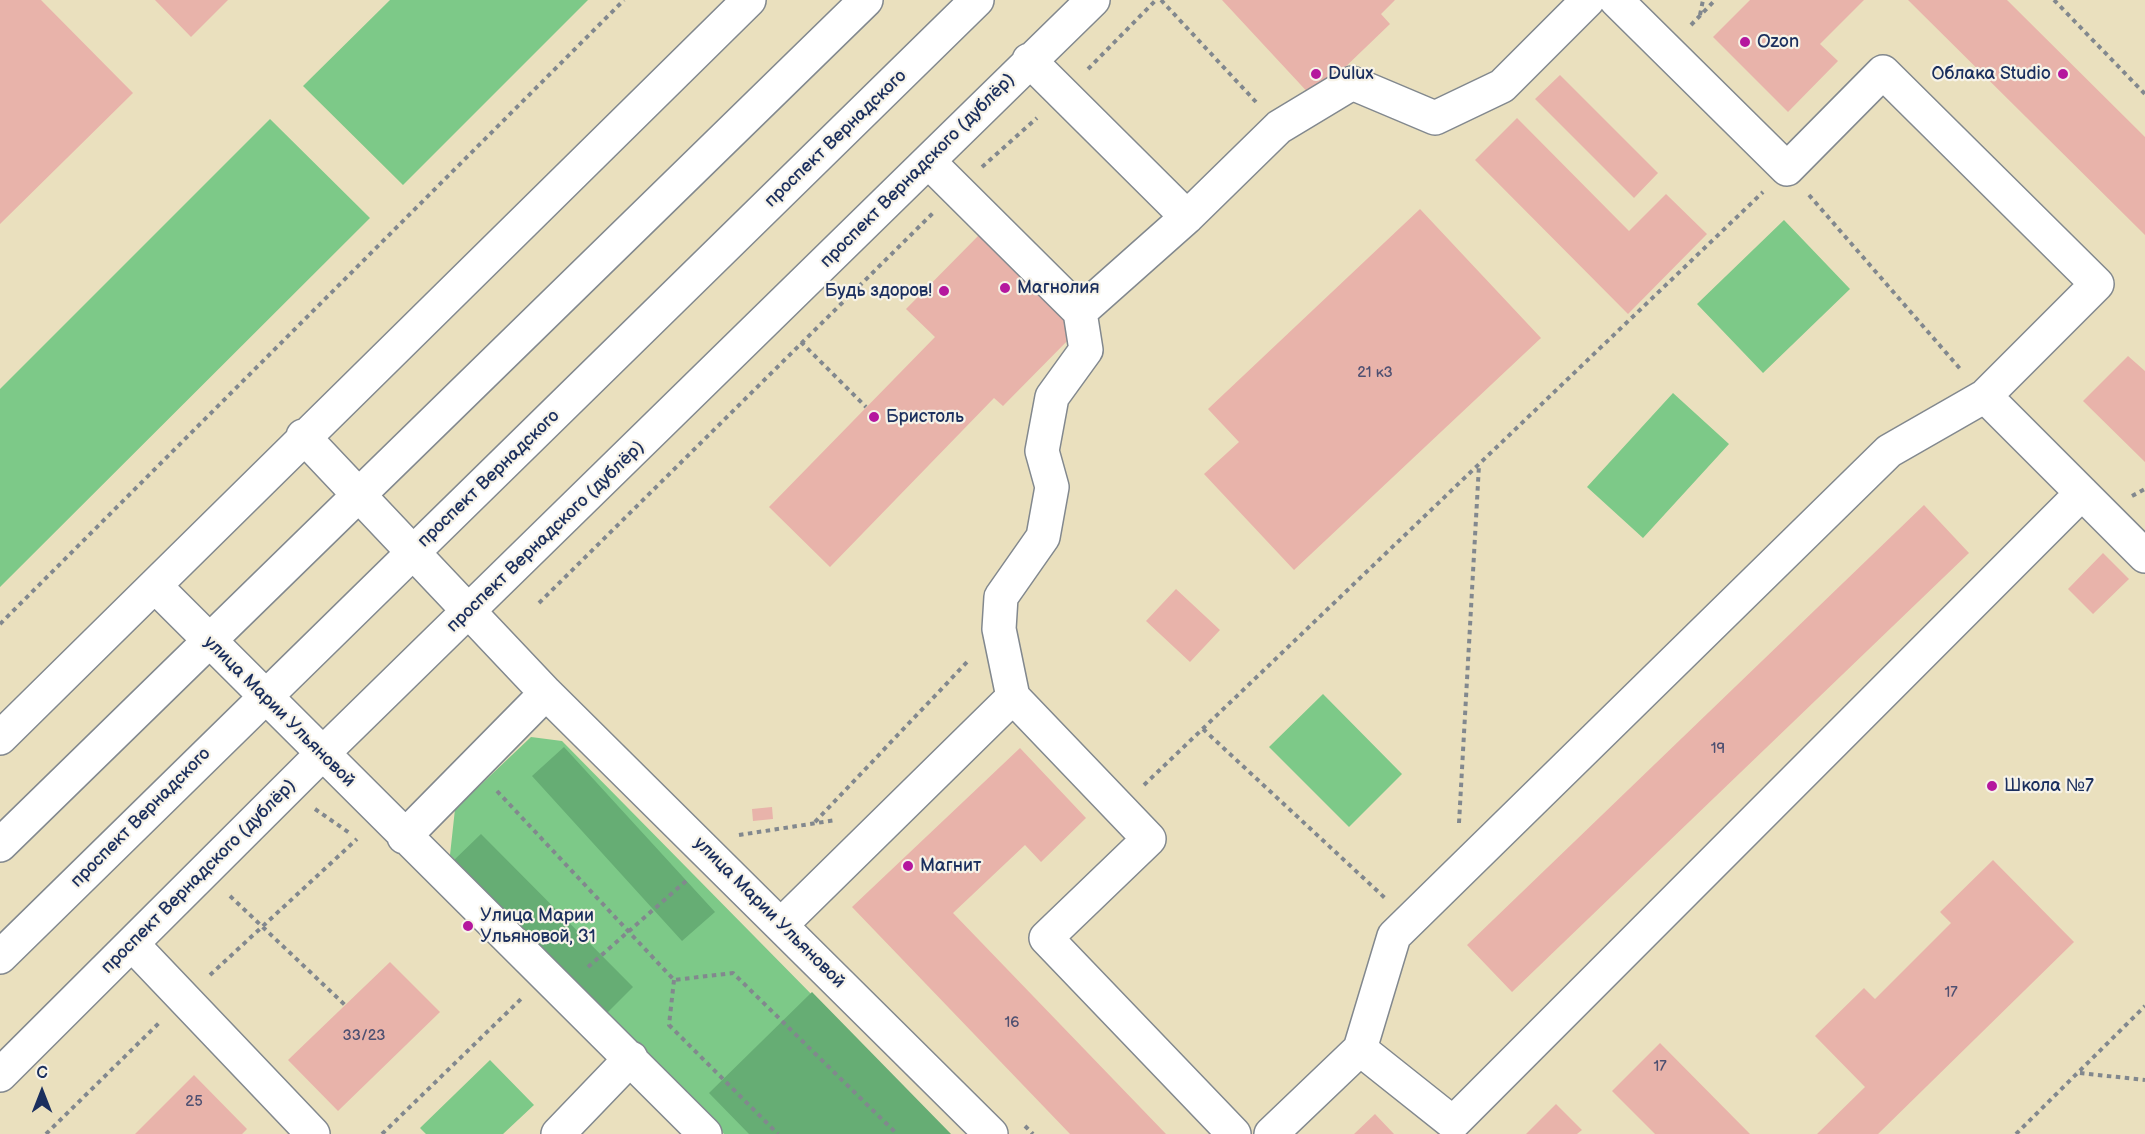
<!DOCTYPE html>
<meta charset="utf-8">
<style>
body{margin:0}
#map{position:relative;width:2145px;height:1134px;overflow:hidden;background:#eae0be;font-family:"Balsamiq Sans",sans-serif}
canvas{display:block}
.north{position:absolute;left:12px;top:1062px;width:60px;height:60px;-webkit-text-stroke:4px #f7f3e8;paint-order:stroke;rotate:0deg;font-size:16px;font-weight:700;line-height:24px;text-align:center;color:#1b2f5e}
.north::after{content:'';display:block;margin:auto;width:21px;height:27px;background:#1b2f5e;clip-path:polygon(50% 0,100% 100%,50% 72%,0 100%)}
</style>
<div id="map">
<canvas width="2145" height="1134"></canvas>
<div class="north">С</div>
</div>
<script>
const c = document.querySelector('canvas').getContext('2d');
c.lineJoin = 'round';
function paint(path, color) { c.fillStyle = color; c.fill(path, 'evenodd'); }
const toPath = rows => new Path2D(rows.map(r => 'M' + r).join(''));
function stroke(path, color, width, dash) { c.strokeStyle = color; c.lineWidth = width; c.lineCap = dash ? 'butt' : 'round'; c.setLineDash(dash || []); c.stroke(path); }
function drawText(font, color, halo, rows, align = 'center') {
  c.font = font + ' "Balsamiq Sans",sans-serif'; c.lineWidth = 4.5; c.setLineDash([]); c.textBaseline = 'middle'; c.strokeStyle = halo; c.fillStyle = color; for (const [text, x, y, turn = 0] of rows) {
    c.save(); c.translate(x, y); c.rotate((+turn || 0) * Math.PI / 180); c.textAlign = isNaN(turn) ? turn : align; if (halo) c.strokeText(text, 0, 0); c.fillText(text, 0, 0); c.restore();
  }
}
paint(toPath([
 [390,0,588,0,403,185,303,86],
 [270,119,370,218,0,587,0,389],
 [1784,220,1850,289,1763,373,1697,304],
 [1673,393,1729,444,1643,538,1587,487],
 [1323,694,1402,774,1349,827,1269,747],
 [531,737,562,741,949,1134,724,1134,450,855,455,809],
 [490,1060,534,1105,503,1134,426,1134,420,1128]
]), '#7dc988');
paint(toPath([
 [564,747,715,912,682,941,532,776],
 [481,834,633,987,605,1015,452,862],
 [812,992,951,1134,749,1134,709,1093]
]), '#66ad74');
paint(toPath([
 [0,0,41,0,133,93,0,224],
 [155,0,228,0,191,37],
 [1222,0,1395,0,1381,14,1390,24,1313,98],
 [1750,0,1864,0,1820,44,1838,61,1788,112,1713,37],
 [1908,0,2007,0,2145,137,2145,235],
 [1560,75,1658,173,1634,198,1535,99],
 [1517,118,1629,231,1666,194,1707,234,1628,314,1475,160],
 [1420,209,1541,338,1294,570,1204,474,1239,442,1208,409],
 [979,235,1077,331,1003,406,994,398,830,567,769,507,935,337,906,309],
 [2128,356,2145,371,2145,462,2083,401],
 [1924,505,1969,553,1512,992,1467,945],
 [2103,553,2129,579,2093,614,2068,589],
 [1176,589,1220,630,1190,662,1146,621],
 [1020,748,1086,818,1041,862,1025,845,953,913,1166,1134,1070,1134,852,907],
 [772,807,773,819,753,821,752,809],
 [1993,860,2074,942,1878,1134,1817,1134,1865,1087,1815,1036,1864,988,1875,999,1951,923,1940,912],
 [390,962,440,1012,338,1111,288,1060],
 [1660,1043,1750,1134,1655,1134,1612,1091],
 [194,1075,247,1129,242,1134,135,1134],
 [1556,1104,1582,1130,1577,1134,1526,1134],
 [1375,1114,1394,1134,1354,1134]
]), '#e8b3aa');
const minor = toPath([
 [1616,0,1787,169,1883,72,2097,284,1985,396,2145,556],
 [1029,60,1187,217],
 [929,162,1080,312,1187,217,1279,127,1352,83,1435,118,1502,86,1588,0],
 [303,436,546,693,991,1134],
 [155,586,705,1134],
 [1013,697,1149,839,1046,938,1234,1134],
 [0,738,749,0],
 [404,837,546,693],
 [782,924,1013,697,999,629,1001,597,1043,537,1052,487,1042,451,1052,397,1086,350,1080,312],
 [132,944,313,1134],
 [1360,1049,1394,936,1889,451,1985,396],
 [0,1075,322,754,1093,0],
 [558,1134,631,1058],
 [1271,1134,1360,1049,1453,1123,2082,493]
]);
const major = toPath([
 [0,845,866,0],
 [0,957,977,0]
]);
stroke(minor, '#82888e', 36);
stroke(major, '#82888e', 36);
stroke(toPath([
 [1161,0,1256,102],
 [2054,0,2145,94],
 [1700,15,1703,0],
 [1691,25,1715,0],
 [1088,69,1156,0],
 [982,167,1037,118],
 [1809,195,1962,371],
 [801,342,866,407],
 [2132,496,2145,489],
 [539,603,933,213],
 [0,624,624,0],
 [1203,729,1385,898],
 [1144,785,1763,192],
 [497,791,674,980,733,973,897,1134],
 [315,809,351,834],
 [815,822,969,660],
 [1459,823,1479,465],
 [739,835,836,820],
 [230,896,345,1005],
 [588,967,686,881],
 [210,975,357,839],
 [674,980,669,1025,778,1134],
 [2080,1073,2145,1080],
 [1025,1126,1033,1134],
 [46,1134,159,1023],
 [382,1134,521,999],
 [2016,1134,2145,1006]
]), '#82888e', 4, [4.5, 4.5]);
stroke(minor, '#fff', 33);
stroke(major, '#fff', 33);
for (const [x, y, r, color] of [
 [1745,42,6,"#b5179e"],
 [1316,74,6,"#b5179e"],
 [2063,74,6,"#b5179e"],
 [1005,288,6,"#b5179e"],
 [944,291,6,"#b5179e"],
 [874,417,6,"#b5179e"],
 [1992,786,6,"#b5179e"],
 [908,866,6,"#b5179e"],
 [468,926,6,"#b5179e"]
]) { const dot = new Path2D(); dot.arc(x, y, r, 0, 2 * Math.PI); c.fillStyle = color; c.fill(dot); stroke(dot, '#f7f3e8', 2); }
drawText('15px', '#4e5071', null, [
 ["21 к3",1375,373],
 ["19",1718,749],
 ["17",1951,993],
 ["16",1012,1023],
 ["33/23",364,1036],
 ["17",1660,1067],
 ["25",194,1102]
]);
drawText('18px', '#1b2f5e', '#f7f3e8', [
 ["Ozon",1757,42],
 ["Dulux",1328,74],
 ["Облака Studio",2051,74,"right"],
 ["Магнолия",1017,288],
 ["Будь здоров!",932,291,"right"],
 ["Бристоль",886,417],
 ["Школа №7",2004,786],
 ["Магнит",920,866],
 ["Улица Марии",480,916],
 ["Ульяновой, 31",480,937]
], 'left');
drawText('18px', '#1b2f5e', '#f7f3e8', [
 ["проспект Вернадского",836,139,-44],
 ["проспект Вернадского (дублёр)",918,171,-45],
 ["проспект Вернадского",489,479,-44],
 ["проспект Вернадского (дублёр)",546,537,-44],
 ["улица Марии Ульяновой",279,712,45],
 ["проспект Вернадского",141,818,-45],
 ["проспект Вернадского (дублёр)",199,877,-45],
 ["улица Марии Ульяновой",769,913,45]
]);
</script>
